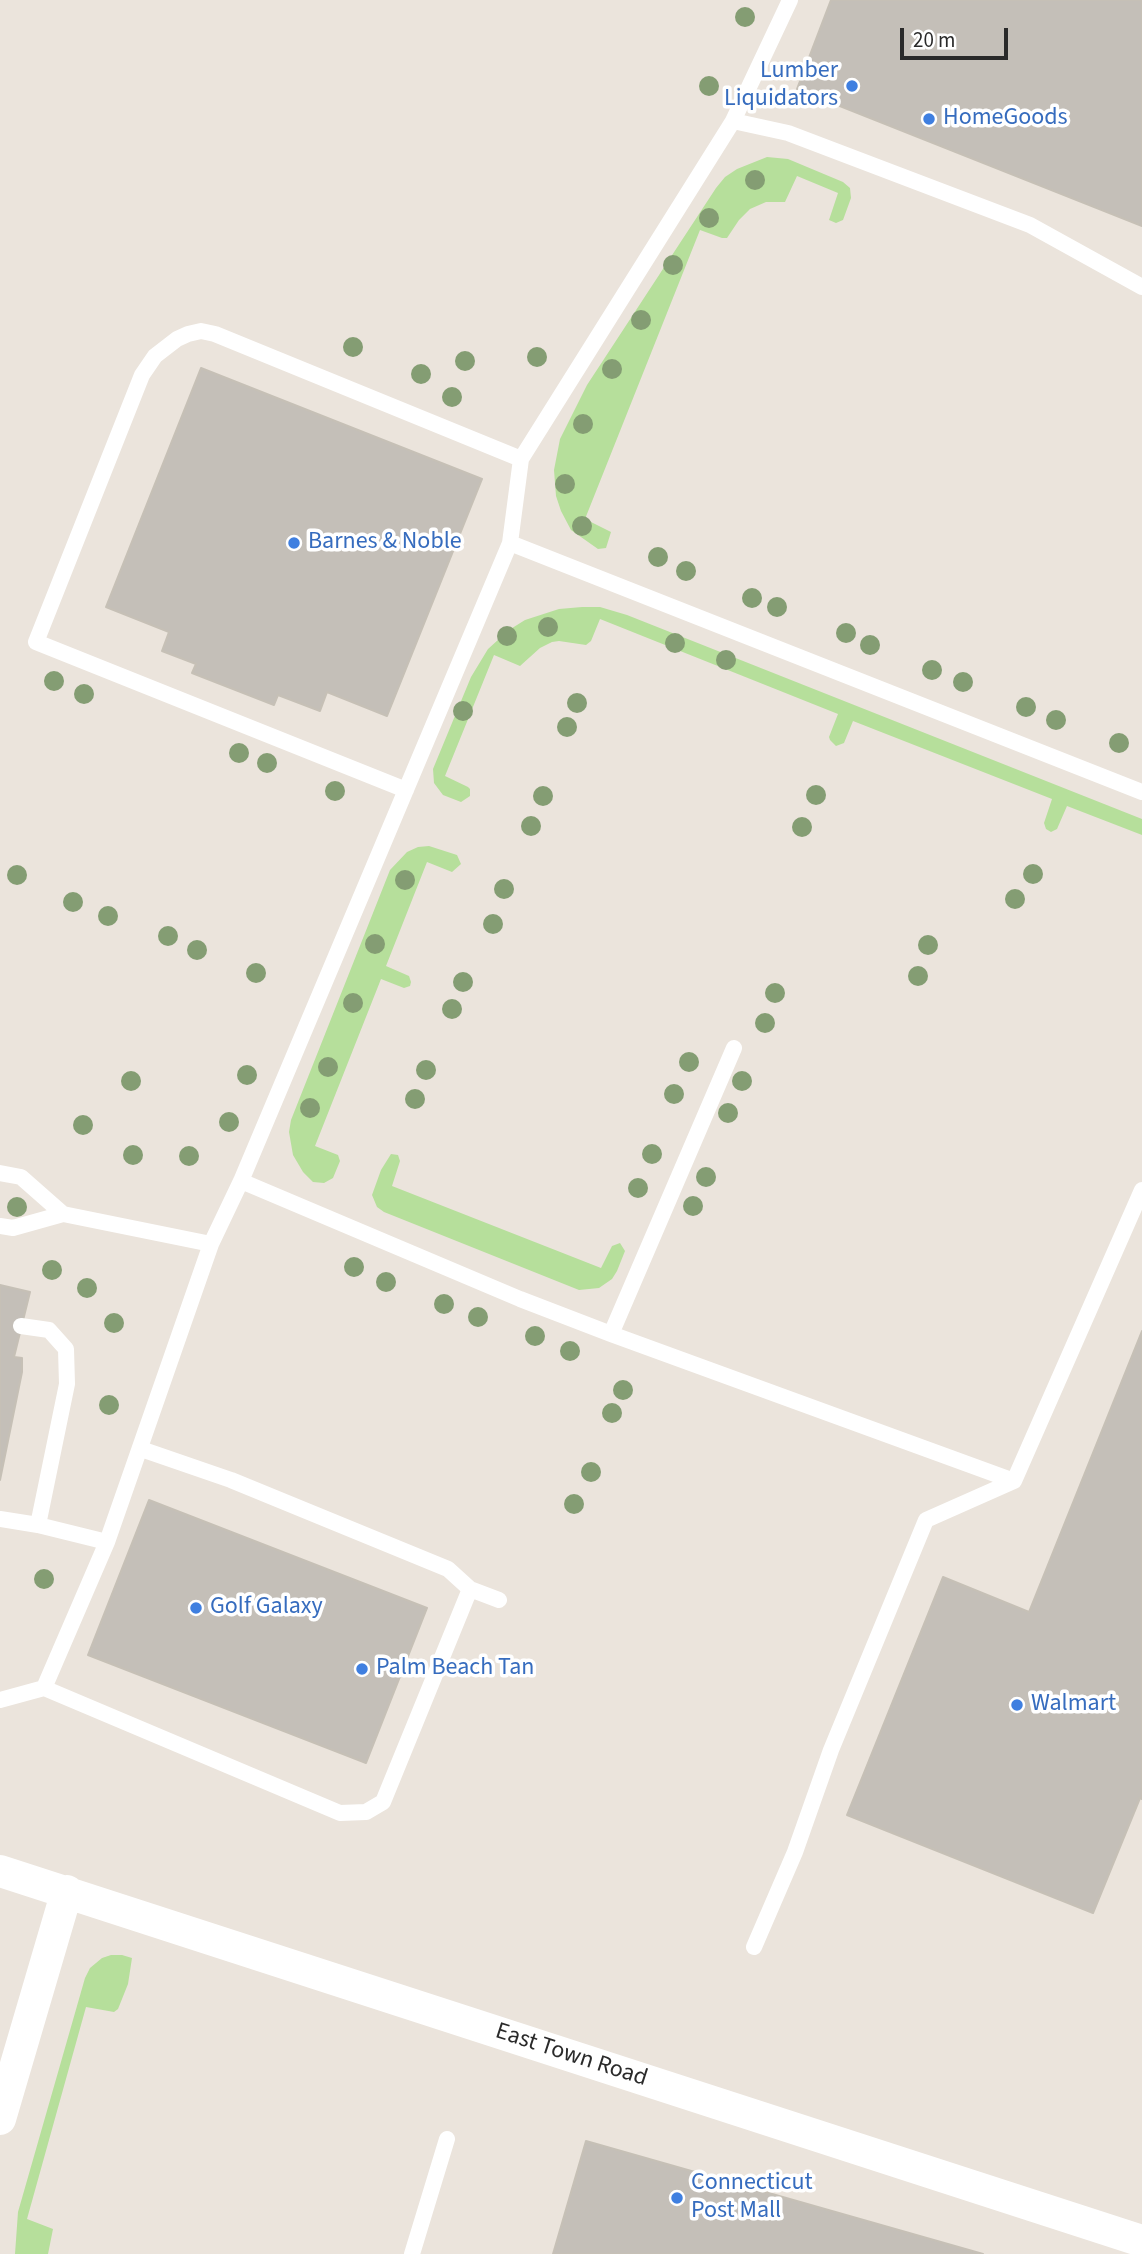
<!DOCTYPE html>
<style>
body{margin:0}
#map{position:relative;width:1142px;height:2254px;overflow:hidden;background:#ebe4dc;font-family:"Source Sans 3",sans-serif}
canvas{display:block}
.scale{position:absolute;left:900px;top:28px;width:108px;height:32px;box-sizing:border-box;border:4px solid #2a2a2a;border-top:0;padding-left:9px;font-size:21px;line-height:24px;white-space:nowrap;color:#2a2a2a;-webkit-text-stroke:5px #fff;paint-order:stroke}
</style>
<div id="map">
<canvas width="1142" height="2254"></canvas>
<div class="scale">20 m</div>
</div>
<script>
const c = document.querySelector('canvas').getContext('2d');
c.lineJoin = 'round';
function paint(path, color) { c.fillStyle = color; c.fill(path, 'evenodd'); }
const toPath = rows => new Path2D(rows.map(r => 'M' + r).join(''));
function stroke(path, color, width, dash) { c.strokeStyle = color; c.lineWidth = width; c.lineCap = dash ? 'butt' : 'round'; c.setLineDash(dash || []); c.stroke(path); }
function drawText(font, color, halo, rows, align = 'center') {
  c.font = font + ' "Source Sans 3",sans-serif'; c.lineWidth = 7; c.setLineDash([]); c.textBaseline = 'middle'; c.strokeStyle = halo; c.fillStyle = color; for (const [text, x, y, turn = 0] of rows) {
    c.save(); c.translate(x, y); c.rotate((+turn || 0) * Math.PI / 180); c.textAlign = isNaN(turn) ? turn : align; if (halo) c.strokeText(text, 0, 0); c.fillText(text, 0, 0); c.restore();
  }
}
paint(toPath([
 [767,157,788,159,843,182,850,188,851,198,843,220,836,223,829,220,838,193,797,176,785,202,766,202,750,209,739,220,727,238,722,238,700,230,585,519,611,532,606,548,598,549,571,530,561,511,556,496,554,470,560,439,587,385,716,188,725,177,737,169],
 [582,607,600,607,627,615,1142,819,1142,835,1067,806,1057,829,1051,832,1046,829,1044,823,1052,799,853,721,844,743,836,746,830,740,829,737,838,714,600,619,591,641,586,645,559,641,552,642,540,648,520,666,494,655,445,776,468,787,470,789,470,796,461,802,443,795,434,783,433,769,471,677,488,649,509,630,525,620,559,609],
 [429,846,457,855,461,864,452,872,427,862,386,966,409,976,411,982,410,986,404,988,381,979,315,1146,338,1155,340,1161,333,1178,324,1183,313,1182,303,1172,293,1155,289,1132,291,1120,390,870,407,852,418,847],
 [391,1154,398,1155,400,1161,392,1186,601,1268,612,1246,620,1243,625,1251,617,1271,612,1279,599,1288,579,1290,384,1212,377,1207,372,1195,381,1170],
 [111,1955,122,1955,132,1958,128,1984,118,2009,114,2012,86,2007,27,2219,53,2229,48,2254,15,2254,18,2212,85,1978,90,1968,102,1958]
]), '#b6df9b');
const building = toPath([
 [831,0,1142,0,1142,226,797,89,831,0],
 [201,368,482,479,387,716,327,692,320,711,278,695,274,705,192,673,196,664,162,651,169,632,106,607,201,368],
 [0,1285,30,1292,14,1357,22,1358,22,1372,0,1480,0,1285],
 [1142,1331,1142,1799,1140,1798,1093,1913,847,1815,943,1577,1029,1612,1142,1331],
 [149,1500,427,1608,366,1763,88,1655,149,1500],
 [586,2141,983,2254,553,2254,586,2141]
]);
paint(building, '#c4bfb8');
stroke(building, '#c6c0b6', 2);
stroke(toPath([
 [733,121,788,133,1030,225,1142,287],
 [510,543,1142,792],
 [406,790,36,642,142,375,155,356,177,339,188,334,201,331,215,334,521,459],
 [0,1173,21,1177,63,1214],
 [241,1181,520,1299,611,1334,1014,1481],
 [0,1226,13,1228,63,1214,211,1244],
 [21,1326,49,1330,66,1349,67,1384,38,1525],
 [611,1334,734,1048],
 [141,1449,231,1480,448,1569,470,1589,499,1600],
 [0,1519,38,1525,107,1542],
 [44,1688,107,1542,211,1244,241,1181,510,543,521,459,733,121,790,0],
 [0,1700,44,1688,340,1813,366,1812,383,1802,470,1589],
 [754,1947,795,1852,831,1750,926,1520,1014,1481,1142,1190],
 [412,2254,447,2139]
]), '#fff', 16);
stroke(toPath([
 [0,1871,1142,2241],
 [0,2119,67,1891]
]), '#fff', 32);
c.fillStyle = '#849d73';
for (const [x, y] of [
 [745,17],
 [709,86],
 [755,180],
 [709,218],
 [673,265],
 [641,320],
 [353,347],
 [537,357],
 [465,361],
 [612,369],
 [421,374],
 [452,397],
 [583,424],
 [565,484],
 [582,526],
 [658,557],
 [686,571],
 [752,598],
 [777,607],
 [548,627],
 [846,633],
 [507,636],
 [675,643],
 [870,645],
 [726,660],
 [932,670],
 [54,681],
 [963,682],
 [84,694],
 [577,703],
 [1026,707],
 [463,711],
 [1056,720],
 [567,727],
 [1119,743],
 [239,753],
 [267,763],
 [335,791],
 [816,795],
 [543,796],
 [531,826],
 [802,827],
 [1033,874],
 [17,875],
 [405,880],
 [504,889],
 [1015,899],
 [73,902],
 [108,916],
 [493,924],
 [168,936],
 [375,944],
 [928,945],
 [197,950],
 [256,973],
 [918,976],
 [463,982],
 [775,993],
 [353,1003],
 [452,1009],
 [765,1023],
 [689,1062],
 [328,1067],
 [426,1070],
 [247,1075],
 [131,1081],
 [742,1081],
 [674,1094],
 [415,1099],
 [310,1108],
 [728,1113],
 [229,1122],
 [83,1125],
 [652,1154],
 [133,1155],
 [189,1156],
 [706,1177],
 [638,1188],
 [693,1206],
 [17,1207],
 [354,1267],
 [52,1270],
 [386,1282],
 [87,1288],
 [444,1304],
 [478,1317],
 [114,1323],
 [535,1336],
 [570,1351],
 [623,1390],
 [109,1405],
 [612,1413],
 [591,1472],
 [574,1504],
 [44,1579]
]) { c.beginPath(); c.arc(x, y, 10, 0, 2 * Math.PI); c.fill(); }
for (const [x, y, r, color] of [
 [852,86,7,"#3f7fe0"],
 [929,119,7,"#3f7fe0"],
 [294,543,7,"#3f7fe0"],
 [196,1608,7,"#3f7fe0"],
 [362,1669,7,"#3f7fe0"],
 [1017,1705,7,"#3f7fe0"],
 [677,2198,7,"#3f7fe0"]
]) { const dot = new Path2D(); dot.arc(x, y, r, 0, 2 * Math.PI); c.fillStyle = color; c.fill(dot); stroke(dot, '#fff', 2.5); }
drawText('24px', '#366cbe', '#fff', [
 ["Lumber",838,72,"right"],
 ["Liquidators",838,100,"right"],
 ["HomeGoods",943,119],
 ["Barnes & Noble",308,543],
 ["Golf Galaxy",210,1608],
 ["Palm Beach Tan",376,1669],
 ["Walmart",1031,1705],
 ["Connecticut",691,2184],
 ["Post Mall",691,2212]
], 'left');
drawText('24px', '#2a2a2a', '#fff', [
 ["East Town Road",571,2056,18]
]);
</script>
